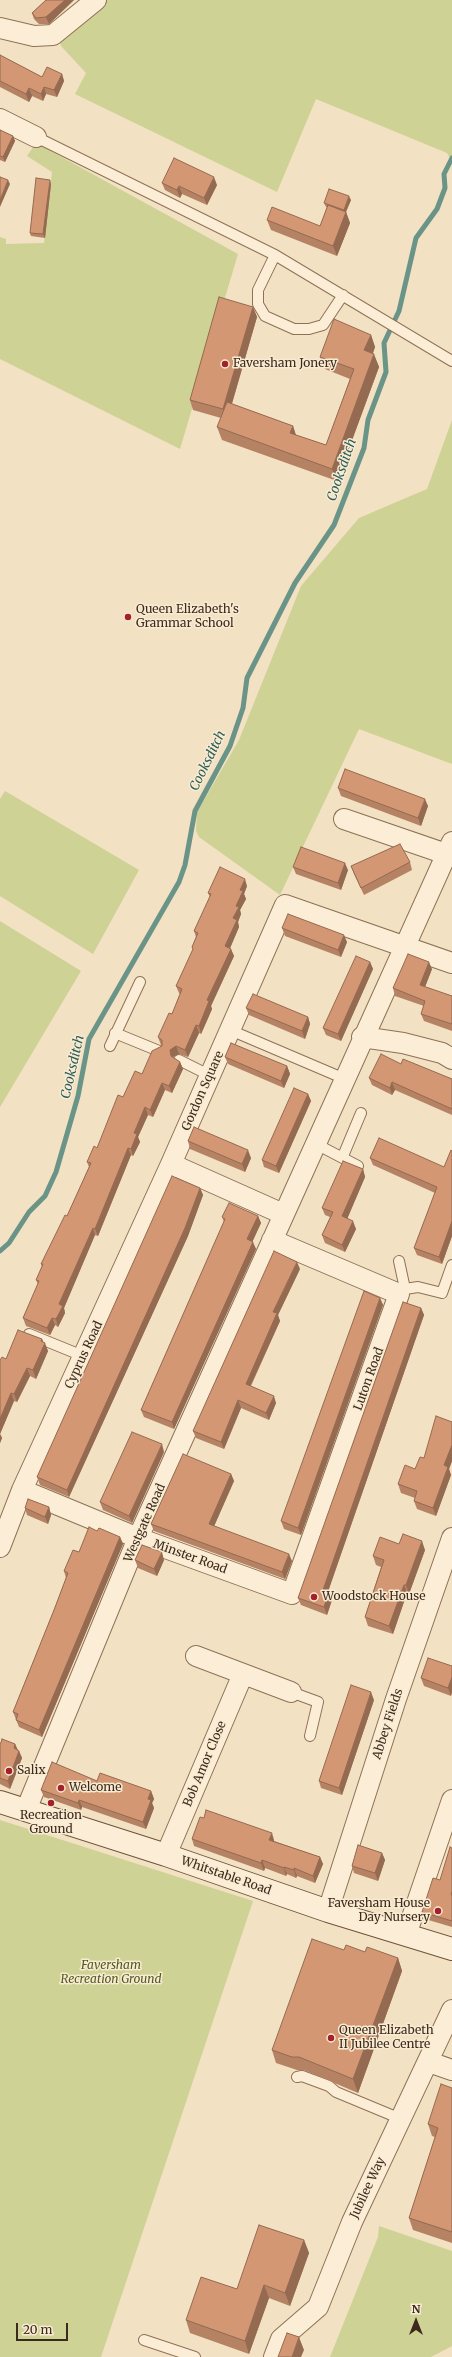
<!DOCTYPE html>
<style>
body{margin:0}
#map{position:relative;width:452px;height:2357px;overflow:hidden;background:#f2e1c2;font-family:Merriweather,serif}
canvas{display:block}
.north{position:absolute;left:396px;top:2301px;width:40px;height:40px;-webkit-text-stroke:3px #f9ebd2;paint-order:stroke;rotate:0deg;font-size:11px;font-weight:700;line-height:16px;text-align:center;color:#3c2a1d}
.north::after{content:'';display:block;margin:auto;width:14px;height:18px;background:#3c2a1d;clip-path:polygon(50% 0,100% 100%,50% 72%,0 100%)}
.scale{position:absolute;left:16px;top:2323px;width:52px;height:18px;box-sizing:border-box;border:2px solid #3c2a1d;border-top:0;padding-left:5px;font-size:12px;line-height:14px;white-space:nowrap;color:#3c2a1d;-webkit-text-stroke:3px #f9ebd2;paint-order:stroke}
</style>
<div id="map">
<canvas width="452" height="2357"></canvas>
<div class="north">N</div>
<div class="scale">20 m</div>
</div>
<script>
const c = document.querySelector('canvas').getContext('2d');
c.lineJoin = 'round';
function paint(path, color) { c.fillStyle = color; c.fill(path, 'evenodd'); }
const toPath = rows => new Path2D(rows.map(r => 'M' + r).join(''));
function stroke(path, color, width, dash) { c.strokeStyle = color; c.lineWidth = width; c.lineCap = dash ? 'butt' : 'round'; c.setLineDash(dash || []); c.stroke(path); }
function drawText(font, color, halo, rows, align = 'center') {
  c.font = font + ' Merriweather,serif'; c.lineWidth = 3; c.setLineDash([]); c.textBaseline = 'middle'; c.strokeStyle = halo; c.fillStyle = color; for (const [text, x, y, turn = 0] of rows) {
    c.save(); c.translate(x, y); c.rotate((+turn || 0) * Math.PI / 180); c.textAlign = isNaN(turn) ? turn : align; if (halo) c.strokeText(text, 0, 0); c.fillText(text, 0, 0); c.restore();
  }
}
paint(toPath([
 [107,0,452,0,452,162,447,153,316,99,277,192,75,94,86,73,61,46,60,41],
 [36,143,238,254,180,449,0,359,0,237,6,239,6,244,44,243,52,172,27,156],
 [452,420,452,764,359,729,280,895,199,837,196,831,197,812,239,740,301,586,359,518,427,489],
 [5,791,139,870,93,954,0,896,0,799],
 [0,921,81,971,0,1107],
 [0,1820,253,1901,101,2357,0,2357],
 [379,2226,452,2251,452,2346,431,2357,330,2357,378,2237]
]), '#ced295');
stroke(toPath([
 [0,1251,9,1243,29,1212,45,1196,56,1172,78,1096,89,1039,179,882,185,865,195,811,230,746,243,708,247,678,295,583,334,525,364,448,368,420,386,372,384,343,399,311,416,238,437,209,445,188,444,174,452,158]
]), '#6a9487', 5);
const lane = toPath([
 [36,137,275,255,452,361],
 [275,255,258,290,258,304,265,316,294,329,309,329,323,325,343,295],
 [230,1030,345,1079],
 [115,1033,159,1051],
 [110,1046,140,982],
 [179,1060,209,1075],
 [316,1144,358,1166],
 [343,1156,361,1113],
 [399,1261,405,1289],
 [399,1294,405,1289,418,1287,442,1293,452,1265],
 [29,1334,83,1356],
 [291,1692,318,1702,310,1736],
 [297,2077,302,2076,329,2086,336,2092,401,2119],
 [144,2340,195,2357]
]);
const street = toPath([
 [0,28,34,36,53,35,96,0],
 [0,119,36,137],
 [344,819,452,856],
 [362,1037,403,1043,442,1053,452,1059],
 [171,1164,283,1214],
 [22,1490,138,1538,292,1594,399,1294,272,1240],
 [0,1547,22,1490,171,1164,285,905,452,963],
 [196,1656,291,1692],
 [26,1810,138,1538,452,842],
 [166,1855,243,1674],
 [328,1911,396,1699,452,1538],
 [406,1935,452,1800],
 [429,2062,452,2070],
 [274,2357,281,2339,318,2307,352,2222,452,2010]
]);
const secondary = toPath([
 [0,1802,166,1855,328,1911,452,1949]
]);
stroke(lane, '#8e7157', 12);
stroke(street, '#8e7157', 22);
stroke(secondary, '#70523a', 24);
stroke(lane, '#fceed6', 10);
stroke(street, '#fceed6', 20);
stroke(secondary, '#fceed6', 22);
paint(toPath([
 [46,0,74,0,49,24,39,24,34,19,32,13],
 [0,55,42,77,62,74,64,81,57,97,46,94,43,101,32,96,29,102,0,87],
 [0,130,13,136,15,141,5,162,0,160],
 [162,183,217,185,207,205,182,194,180,198,165,190],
 [51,184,45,238,31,236,30,233],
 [351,200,346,212,350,223,337,256,271,230,267,220,320,226,327,207,326,207,324,203],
 [253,307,257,317,232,404,293,426,296,435,326,445,350,379,325,369,320,357,371,335,375,347,373,353,379,367,337,481,222,440,217,427,221,418,193,410,190,400],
 [338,788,428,806,421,826,341,796],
 [410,862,412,870,364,895,354,874,351,866],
 [293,867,348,870,341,890,296,874],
 [247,886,244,894,246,899,240,910,241,914,238,922,239,927,230,948,234,956,211,1006,212,1009,206,1023,201,1034,199,1033,188,1057,179,1054,173,1057,180,1062,183,1069,172,1093,165,1090,153,1117,148,1115,138,1137,140,1142,133,1156,131,1155,98,1236,95,1235,64,1308,65,1313,58,1327,55,1325,50,1335,26,1326,23,1318,38,1284,36,1280,42,1267,41,1264,67,1216,89,1167,87,1162,97,1148,123,1097,142,1074,162,1046,161,1045,158,1037,172,1014,180,994,179,993,176,986,193,950,192,947,196,937,194,931,210,897,208,893],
 [282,928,347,942,341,957,285,936],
 [370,962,373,969,341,1041,326,1035,323,1028],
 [432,969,425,987,452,996,452,1031,424,1021,421,1014,424,1006,395,996,393,988],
 [246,1008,308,1017,310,1024,305,1039,249,1015],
 [225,1057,287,1066,290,1074,284,1088,228,1064],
 [401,1064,452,1079,452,1115,395,1090,392,1095,372,1085,369,1078],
 [308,1094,311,1101,279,1173,264,1167,262,1160],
 [188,1141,251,1158,245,1172,190,1149],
 [452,1151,452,1236,442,1264,417,1255,414,1248,435,1193,373,1165,370,1158,444,1167],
 [363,1169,365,1177,347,1219,356,1229,345,1252,325,1243,322,1235,330,1217,325,1215,322,1208],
 [200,1188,203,1195,188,1236,69,1497,40,1485,37,1477],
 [258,1216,261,1223,252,1242,256,1249,174,1429,144,1417,141,1410,224,1222,222,1217],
 [300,1269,278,1315,280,1321,251,1386,276,1403,269,1420,241,1408,224,1449,196,1438,193,1431],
 [380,1298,383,1305,301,1535,284,1529,281,1521],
 [421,1308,424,1315,328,1592,329,1592,332,1600,327,1615,301,1605,298,1598],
 [42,1339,48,1351,36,1379,30,1376,17,1402,14,1401,0,1434,2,1438,0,1443,0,1360,6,1359],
 [452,1422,452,1461,449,1469,451,1475,436,1516,417,1509,414,1501,415,1498,401,1493,398,1484,415,1469],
 [164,1452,132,1523,103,1510,100,1502],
 [231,1474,234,1481,214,1526,292,1561,285,1579,154,1531,151,1524],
 [49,1507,51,1515,48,1524,27,1515,25,1508],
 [97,1531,120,1537,123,1544,42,1737,19,1727,13,1712,54,1610,66,1578,64,1571],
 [399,1544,425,1550,409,1594,407,1593,393,1634,368,1626,365,1617,381,1567,376,1565,373,1556],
 [135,1560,164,1560,157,1576,138,1568],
 [452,1666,452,1692,451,1696,424,1686,421,1678],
 [374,1700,342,1795,321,1788,319,1781],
 [0,1743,15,1744,18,1750,19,1751,22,1758,10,1789,0,1784],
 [97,1781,151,1791,154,1799,152,1803,154,1808,146,1829,82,1807,81,1810,44,1797,41,1790],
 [204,1818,274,1840,274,1841,320,1857,323,1864,315,1883,297,1876,296,1878,287,1874,286,1876,265,1868,264,1871,194,1846,192,1839],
 [452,1848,452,1927,425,1919,422,1912,440,1880],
 [382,1853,385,1860,378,1881,354,1873,352,1866],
 [344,1950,365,1952,398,1958,402,1971,358,2093,304,2070,297,2070,276,2063,272,2050],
 [452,2088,452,2243,413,2230,409,2218,435,2137,432,2136,428,2124],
 [304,2240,309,2253,290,2306,269,2298,249,2354,190,2333,186,2320,237,2289]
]), '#b68264');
paint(toPath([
 [65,0,74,0,49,24,46,17],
 [62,74,64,81,57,97,54,90],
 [44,87,46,94,43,101,41,94],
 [29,88,32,96,29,102,26,94],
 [13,136,15,141,5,162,3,157],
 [214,177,217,185,207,205,204,198],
 [8,180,10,184,0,207,0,200],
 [50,180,51,184,45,238,43,234],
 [179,186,182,194,180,198,177,190],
 [349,196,351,200,345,214,344,210],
 [346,212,350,223,337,256,333,246],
 [253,307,257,317,227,420,223,409],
 [371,335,375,347,369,363,364,350],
 [374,354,379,367,337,481,332,469],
 [293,426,297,439,290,433],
 [425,799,428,806,421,826,418,818],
 [345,863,348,870,341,890,338,883],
 [245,879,247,886,244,894,246,899,240,910,241,914,238,922,239,927,228,953,225,946,233,918,240,890],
 [344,935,347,942,341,957,338,950],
 [231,949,234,956,211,1006,212,1009,201,1034,199,1026,207,1000],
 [370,962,373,969,341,1041,338,1034],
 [429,962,432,969,423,992,420,985],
 [308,1017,310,1024,305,1039,302,1031],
 [196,1025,199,1033,188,1057,185,1050],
 [176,1046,179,1054,173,1057,171,1056,170,1050],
 [180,1062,183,1069,172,1093,169,1086],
 [287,1066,290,1074,284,1088,281,1081],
 [392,1082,395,1090,392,1095,390,1088],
 [162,1083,165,1090,153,1117,150,1110],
 [308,1094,311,1101,279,1173,276,1166],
 [145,1107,148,1115,138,1137,140,1142,133,1156,131,1149,134,1133],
 [128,1148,131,1155,98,1236,95,1229],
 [248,1150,251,1158,245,1172,242,1164],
 [363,1169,365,1177,345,1224,342,1216],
 [200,1188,203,1195,188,1236,69,1497,67,1490],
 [258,1216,261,1223,250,1247,247,1239],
 [353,1221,356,1229,345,1252,342,1245],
 [452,1221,452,1236,442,1264,439,1257],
 [93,1228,95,1235,64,1308,65,1313,58,1327,56,1319,59,1304],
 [253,1242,256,1249,174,1429,172,1422],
 [297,1262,300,1269,278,1315,280,1321,248,1391,246,1384,273,1312],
 [380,1298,383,1305,301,1535,298,1528],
 [421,1308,424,1315,326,1597,323,1590],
 [52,1318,55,1325,50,1335,47,1328],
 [42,1339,44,1346,45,1343,48,1351,36,1379,33,1370],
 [27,1368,30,1376,17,1402,14,1394],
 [11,1393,14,1401,0,1434,2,1438,0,1443,0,1419],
 [274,1396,276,1403,269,1420,266,1413],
 [238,1400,241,1408,224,1449,221,1442],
 [162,1444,164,1452,132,1523,129,1516],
 [452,1445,452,1461,449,1469,451,1475,436,1516,433,1508,444,1465],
 [231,1474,234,1481,212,1531,209,1524],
 [49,1507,51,1515,48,1524,45,1517],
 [120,1537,123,1544,42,1737,39,1730],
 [422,1541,425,1550,409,1594,406,1585],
 [162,1552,164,1560,157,1576,154,1569],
 [289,1554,292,1561,285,1579,282,1572],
 [404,1585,407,1593,393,1634,389,1626],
 [329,1592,332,1600,327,1615,324,1607],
 [452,1677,452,1692,451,1696,448,1688],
 [371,1692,374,1700,342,1795,339,1788],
 [15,1744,18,1751,14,1748],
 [19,1751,22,1758,10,1789,8,1781],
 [151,1791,154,1799,152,1803,154,1808,146,1829,143,1822,148,1799],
 [79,1800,82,1807,81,1810,78,1803],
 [272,1833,274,1840,272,1847,269,1840],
 [382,1853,385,1860,378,1881,375,1873],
 [320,1857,323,1864,315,1883,313,1876],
 [262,1860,265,1868,264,1871,261,1863],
 [284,1867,287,1874,286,1876,284,1868],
 [294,1868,297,1876,296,1878,294,1870],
 [398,1958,402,1971,358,2093,353,2079],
 [304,2240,309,2253,290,2306,285,2293],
 [264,2285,269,2298,249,2354,245,2341],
 [299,2337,304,2350,301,2357,292,2357]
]), '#946a51');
const building = toPath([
 [46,0,65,0,46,17,36,18,32,13,46,0],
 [0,55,42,77,47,67,62,74,54,90,44,87,41,94,29,88,26,94,0,81,0,55],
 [0,130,13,136,3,157,0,156,0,130],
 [174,158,214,177,204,198,179,186,177,190,162,183,174,158],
 [0,177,8,180,0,200,0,177],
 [36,178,50,180,43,234,30,233,36,178],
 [329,189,349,196,344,210,324,203,329,189],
 [328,205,346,212,333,246,267,220,272,207,320,226,328,205],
 [219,297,253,307,223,409,190,400,219,297],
 [334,319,371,335,364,350,374,354,332,469,217,427,227,402,293,426,290,433,326,445,354,369,320,357,334,319],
 [345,769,425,799,418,818,338,788,345,769],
 [400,844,410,862,361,888,351,866,400,844],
 [301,847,345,863,338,883,293,867,301,847],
 [220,867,245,879,240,890,243,891,236,906,239,907,233,918,237,920,225,946,231,949,207,1000,209,1001,199,1026,196,1025,185,1050,176,1046,170,1050,171,1056,180,1062,169,1086,162,1083,150,1110,145,1107,134,1133,137,1134,131,1149,128,1148,95,1229,93,1228,59,1304,63,1306,56,1319,52,1318,47,1328,23,1318,39,1281,36,1280,43,1264,41,1264,65,1215,67,1216,91,1163,87,1162,94,1146,97,1148,118,1095,123,1097,135,1071,142,1074,152,1051,162,1046,162,1040,158,1037,169,1013,172,1014,182,989,176,986,193,949,192,947,198,933,194,931,211,894,208,893,220,867],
 [288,914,344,935,338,950,282,928,288,914],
 [408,954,429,962,420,985,452,996,452,1024,421,1014,425,1001,393,988,408,954],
 [356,956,370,962,338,1034,323,1028,356,956],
 [253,994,308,1017,302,1031,246,1008,253,994],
 [231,1043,287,1066,281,1081,225,1057,231,1043],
 [381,1054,401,1064,403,1059,452,1079,452,1109,392,1082,390,1088,369,1078,381,1054],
 [294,1088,308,1094,276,1166,262,1160,294,1088],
 [194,1127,248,1150,242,1164,188,1141,194,1127],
 [379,1138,444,1167,451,1150,452,1151,452,1221,439,1257,414,1248,437,1187,370,1158,379,1138],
 [343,1161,363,1169,342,1216,353,1221,342,1245,322,1235,333,1212,322,1208,343,1161],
 [172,1176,200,1188,185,1228,67,1490,37,1477,172,1176],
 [229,1203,258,1216,247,1239,253,1242,172,1422,141,1410,225,1219,222,1217,229,1203],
 [274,1251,297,1262,273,1312,277,1313,246,1384,274,1396,266,1413,238,1400,221,1442,193,1431,274,1251],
 [364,1291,380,1298,298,1528,281,1521,364,1291],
 [403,1302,421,1308,323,1590,329,1592,324,1607,298,1598,403,1302],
 [18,1330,42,1339,41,1341,45,1343,33,1370,27,1368,14,1394,11,1393,0,1419,0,1360,2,1357,6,1359,18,1330],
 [436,1416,452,1422,452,1445,444,1465,448,1467,433,1508,414,1501,417,1491,398,1484,405,1465,415,1469,420,1457,424,1458,436,1416],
 [132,1432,162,1444,129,1516,100,1502,132,1432],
 [183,1454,231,1474,209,1524,289,1554,282,1572,151,1524,183,1454],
 [28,1499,49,1507,45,1517,25,1508,28,1499],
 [89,1527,97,1531,99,1528,120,1537,39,1730,16,1720,18,1714,13,1712,54,1610,68,1573,64,1571,73,1550,79,1552,89,1527],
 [403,1534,422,1541,406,1585,404,1585,389,1626,365,1617,384,1560,373,1556,380,1537,399,1544,403,1534],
 [142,1545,162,1552,154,1569,135,1560,142,1545],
 [428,1658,452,1666,452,1677,448,1688,421,1678,428,1658],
 [351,1685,371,1692,339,1788,319,1781,351,1685],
 [2,1739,15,1744,14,1748,19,1751,8,1781,0,1778,0,1743,1,1743,2,1739],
 [52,1762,97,1781,100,1773,151,1791,148,1799,151,1800,143,1822,79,1800,78,1803,41,1790,52,1762],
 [206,1810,272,1833,269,1840,320,1857,313,1876,294,1868,294,1870,284,1867,284,1868,262,1860,261,1863,192,1839,200,1817,204,1818,206,1810],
 [358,1845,382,1853,375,1873,352,1866,358,1845],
 [450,1847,452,1848,452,1891,451,1895,452,1895,452,1921,422,1912,433,1878,440,1880,450,1847],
 [312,1939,344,1950,346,1945,365,1952,367,1947,398,1958,353,2079,299,2057,292,2057,272,2050,312,1939],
 [441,2084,452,2088,452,2232,409,2218,438,2128,428,2124,441,2084],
 [259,2225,304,2240,285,2293,264,2285,245,2341,186,2320,201,2277,237,2289,259,2225],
 [287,2333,299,2337,292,2357,278,2357,287,2333]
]);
paint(building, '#d49774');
stroke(building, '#946a51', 1);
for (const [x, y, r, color] of [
 [225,364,4,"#a3212a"],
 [128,617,4,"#a3212a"],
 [314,1597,4,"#a3212a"],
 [9,1771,4,"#a3212a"],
 [61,1788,4,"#a3212a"],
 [51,1803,4,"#a3212a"],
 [438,1911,4,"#a3212a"],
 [331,2038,4,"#a3212a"]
]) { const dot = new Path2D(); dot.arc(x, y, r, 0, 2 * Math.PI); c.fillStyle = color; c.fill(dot); stroke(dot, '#f9ebd2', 1.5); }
drawText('12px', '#3c2a1d', '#f9ebd2', [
 ["Faversham Jonery",233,364],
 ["Queen Elizabeth's",136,610],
 ["Grammar School",136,624],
 ["Woodstock House",322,1597],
 ["Salix",17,1771],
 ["Welcome",69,1788],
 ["Recreation",51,1816,"center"],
 ["Ground",51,1830,"center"],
 ["Faversham House",430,1904,"right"],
 ["Day Nursery",430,1918,"right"],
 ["Queen Elizabeth",339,2031],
 ["II Jubilee Centre",339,2045]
], 'left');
drawText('12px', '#3c2a1d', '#f9ebd2', [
 ["Gordon Square",203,1091,-66],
 ["Cyprus Road",84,1355,-65],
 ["Luton Road",369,1379,-70],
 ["Westgate Road",145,1523,-66],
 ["Minster Road",190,1557,20],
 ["Abbey Fields",388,1724,-72],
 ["Bob Amor Close",205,1764,-67],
 ["Whitstable Road",226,1876,19],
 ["Jubilee Way",368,2188,-65]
]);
drawText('italic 12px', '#505b21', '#f9ebd2', [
 ["Faversham",111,1966],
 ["Recreation Ground",111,1980]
]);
drawText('italic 13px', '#2b5e57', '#f9ebd2', [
 ["Cooksditch",342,470,-71],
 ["Cooksditch",208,761,-64],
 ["Cooksditch",73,1067,-77]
]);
</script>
